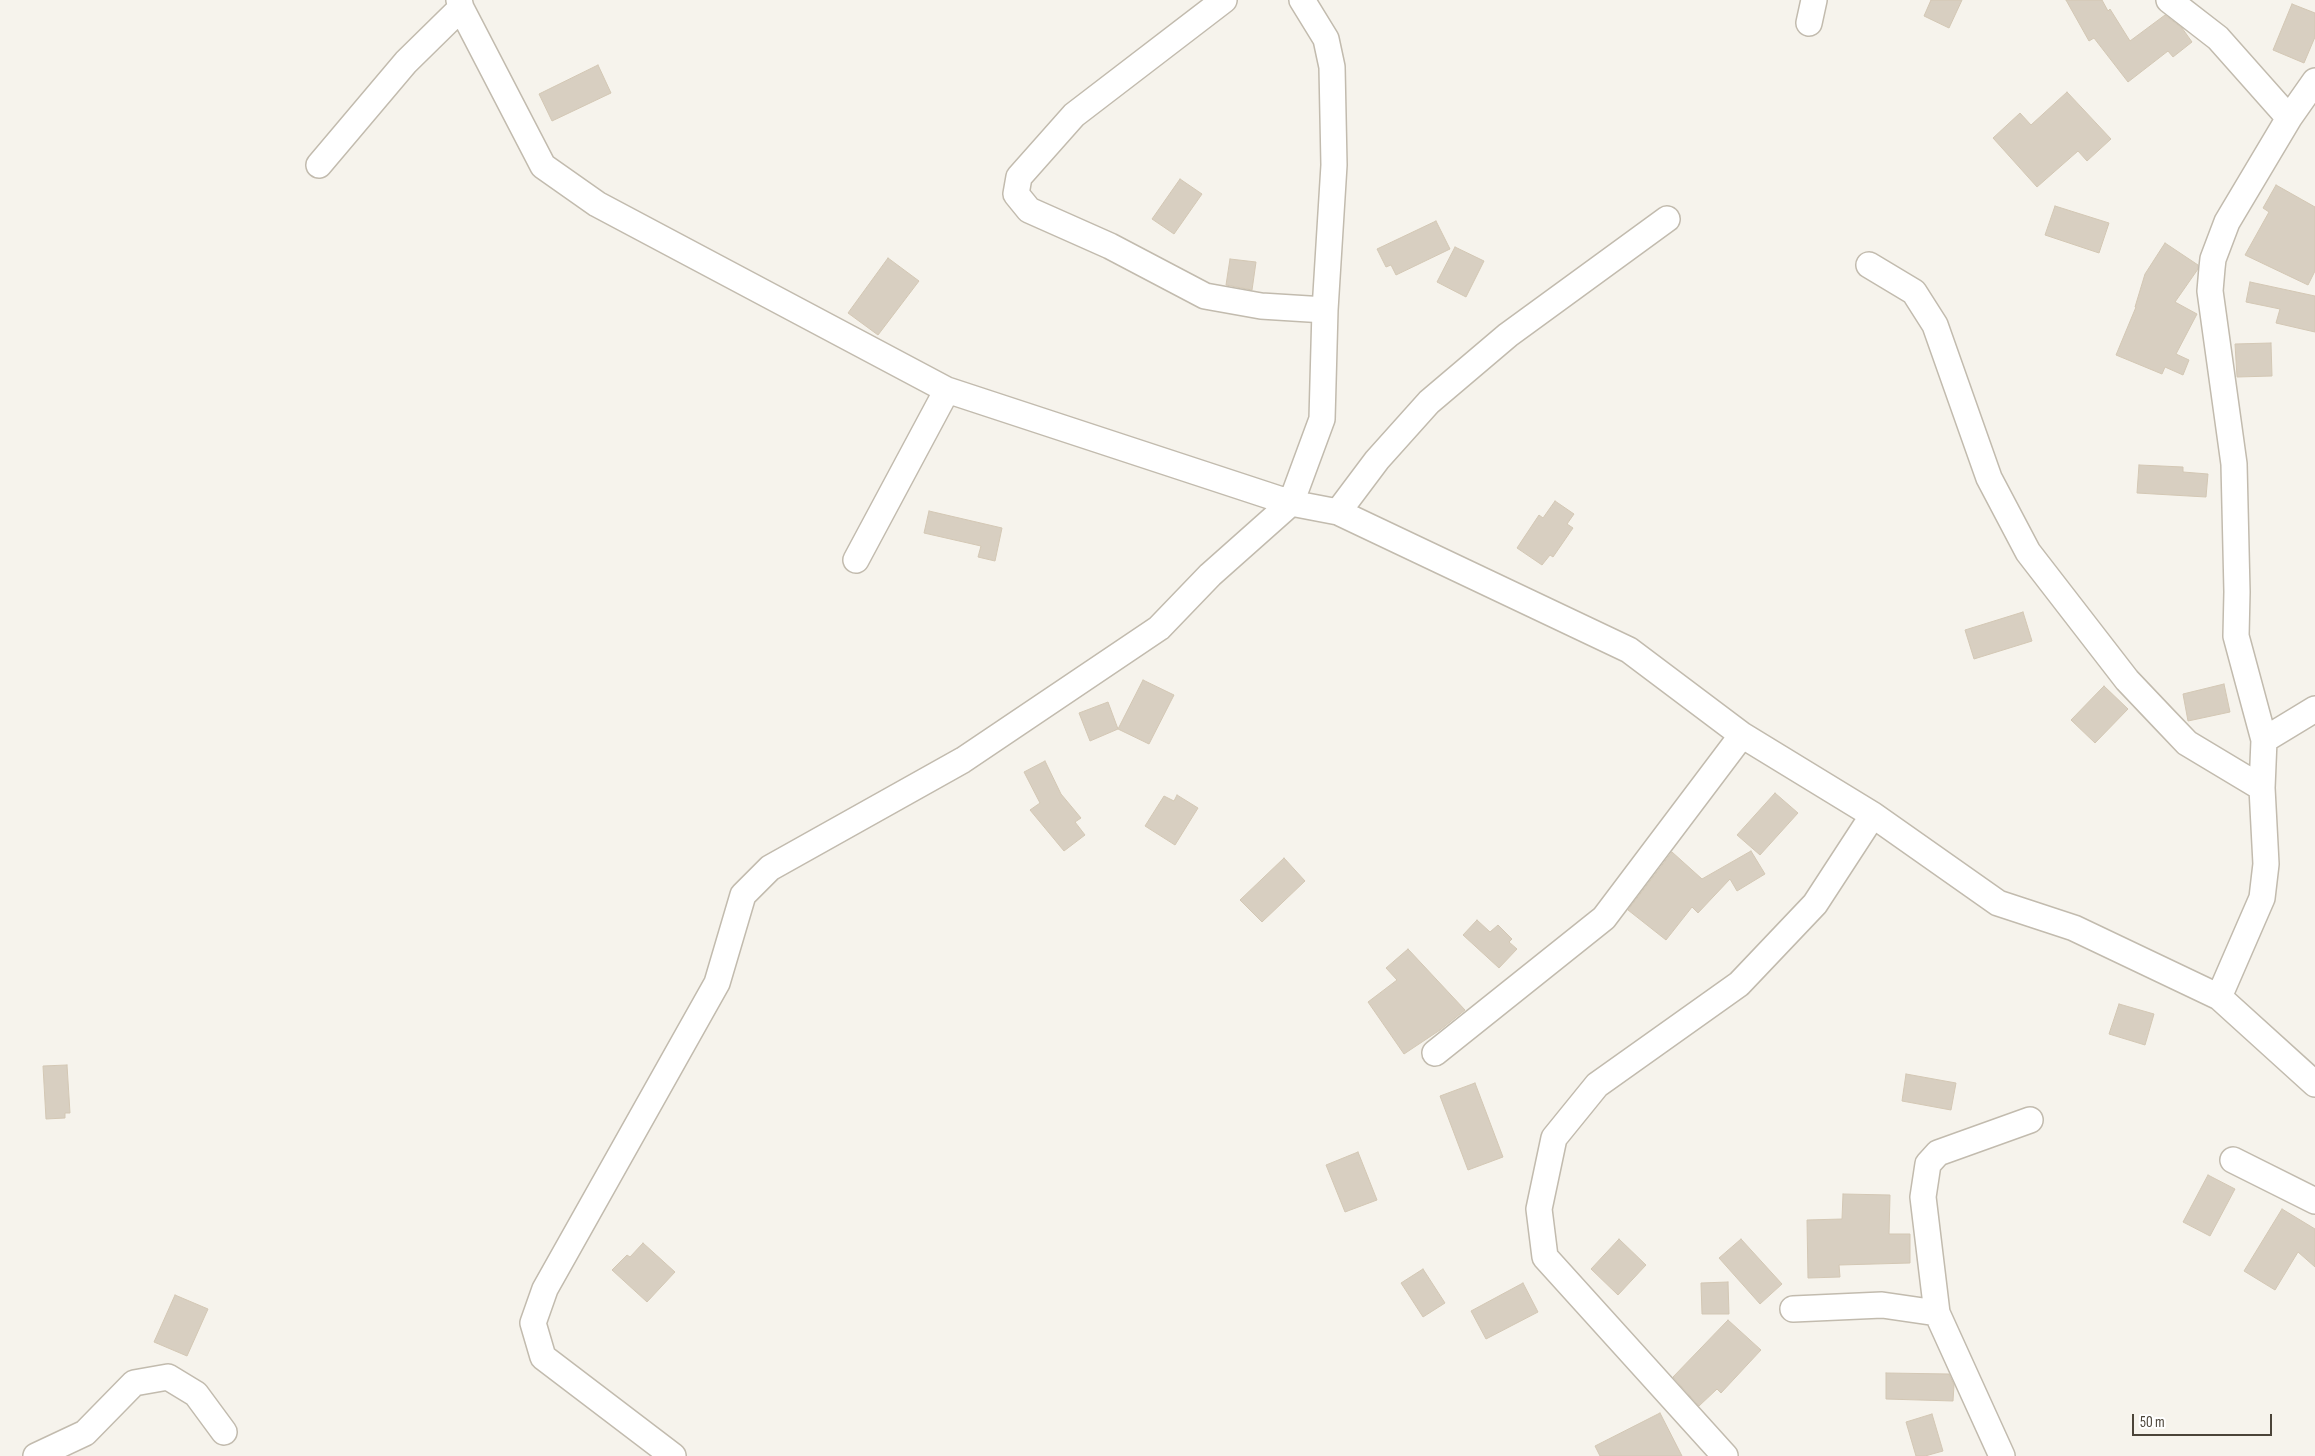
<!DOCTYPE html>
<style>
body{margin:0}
#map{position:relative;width:2315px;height:1456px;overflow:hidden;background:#f6f3ec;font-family:"Sofia Sans Condensed",sans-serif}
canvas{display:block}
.scale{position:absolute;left:2132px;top:1414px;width:140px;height:22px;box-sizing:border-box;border:2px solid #4b4439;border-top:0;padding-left:6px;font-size:15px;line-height:18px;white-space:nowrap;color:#4b4439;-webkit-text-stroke:4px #fff;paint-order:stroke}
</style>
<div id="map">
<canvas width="2315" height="1456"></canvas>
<div class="scale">50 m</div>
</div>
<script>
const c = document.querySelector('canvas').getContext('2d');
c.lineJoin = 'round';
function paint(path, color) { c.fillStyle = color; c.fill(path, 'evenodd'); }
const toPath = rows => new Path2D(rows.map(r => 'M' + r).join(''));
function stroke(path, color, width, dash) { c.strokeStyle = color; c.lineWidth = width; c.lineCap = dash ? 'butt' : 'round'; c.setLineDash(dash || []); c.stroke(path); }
const building = toPath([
 [1931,0,1962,0,1949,28,1924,16,1931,0],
 [2066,0,2102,0,2108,11,2110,9,2130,41,2165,15,2182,28,2192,42,2173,57,2168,51,2128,82,2094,38,2089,41,2066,0],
 [2292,4,2315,13,2315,37,2304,63,2273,50,2292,4],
 [598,65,611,93,552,121,539,94,598,65],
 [2067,92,2111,139,2087,161,2078,151,2037,187,1993,138,2020,113,2031,125,2067,92],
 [1180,179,1202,194,1174,234,1152,219,1180,179],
 [2276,185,2315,207,2315,271,2308,285,2245,255,2269,212,2263,208,2276,185],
 [2055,206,2109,223,2099,253,2045,235,2055,206],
 [1436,221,1450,249,1396,275,1391,265,1386,267,1377,249,1436,221],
 [2165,243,2198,265,2198,269,2175,302,2197,314,2176,354,2189,360,2183,375,2165,367,2162,374,2116,355,2136,307,2135,307,2145,274,2165,243],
 [1455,247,1484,261,1466,297,1437,282,1455,247],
 [888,258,919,281,878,335,848,313,888,258],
 [1230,259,1256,262,1252,290,1226,285,1230,259],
 [2250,282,2315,296,2315,332,2276,323,2280,309,2246,302,2250,282],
 [2271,343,2272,376,2237,377,2235,344,2271,343],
 [2139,465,2183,467,2183,472,2208,474,2206,497,2137,493,2139,465],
 [1555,501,1574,514,1567,524,1573,528,1553,557,1550,555,1542,565,1517,548,1539,515,1543,518,1555,501],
 [929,511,1002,528,995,561,978,557,981,546,924,533,929,511],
 [2023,612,2032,641,1974,659,1965,630,2023,612],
 [1143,680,1174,695,1149,744,1118,729,1090,741,1079,713,1108,702,1118,729,1143,680],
 [2224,684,2230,712,2188,721,2183,694,2224,684],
 [2104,686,2128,709,2095,743,2071,720,2104,686],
 [1045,761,1061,794,1081,818,1075,822,1085,835,1064,851,1030,810,1040,803,1024,772,1045,761],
 [1775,793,1798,813,1760,855,1737,835,1775,793],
 [1177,795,1198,808,1175,845,1145,826,1164,796,1174,801,1177,795],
 [1751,851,1765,874,1737,891,1730,879,1698,913,1692,907,1666,940,1628,910,1672,852,1702,879,1751,851],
 [1284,858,1305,881,1262,922,1240,900,1284,858],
 [1477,920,1490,932,1498,925,1512,939,1509,942,1517,949,1499,968,1463,935,1477,920],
 [1408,949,1465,1010,1440,1030,1404,1054,1368,1002,1397,980,1386,968,1408,949],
 [2119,1004,2154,1014,2145,1045,2109,1034,2119,1004],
 [67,1065,70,1113,65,1113,65,1118,46,1119,43,1066,67,1065],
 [1906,1074,1956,1083,1951,1110,1902,1101,1906,1074],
 [1475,1083,1503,1157,1468,1170,1440,1096,1475,1083],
 [1358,1152,1377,1200,1345,1212,1326,1165,1358,1152],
 [2208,1175,2235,1189,2210,1236,2183,1222,2208,1175],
 [1843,1194,1890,1195,1889,1234,1910,1234,1910,1263,1839,1265,1840,1277,1808,1278,1807,1220,1842,1219,1843,1194],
 [2282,1209,2315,1229,2315,1267,2298,1252,2275,1290,2244,1271,2282,1209],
 [1619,1239,1646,1265,1618,1295,1591,1269,1619,1239],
 [1741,1239,1782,1284,1760,1304,1719,1258,1741,1239],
 [643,1243,675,1272,647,1302,612,1270,627,1255,630,1257,643,1243],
 [1423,1269,1445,1303,1423,1317,1401,1283,1423,1269],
 [1728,1282,1729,1314,1702,1314,1701,1283,1728,1282],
 [1523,1283,1538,1312,1486,1339,1471,1311,1523,1283],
 [175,1295,208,1309,187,1356,154,1342,175,1295],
 [1728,1320,1761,1350,1721,1393,1717,1389,1699,1406,1673,1377,1728,1320],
 [1886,1373,1949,1374,1954,1385,1953,1401,1886,1399,1886,1373],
 [1660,1413,1682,1456,1600,1456,1595,1446,1660,1413],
 [1932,1414,1943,1451,1925,1456,1916,1456,1906,1422,1932,1414]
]);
paint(building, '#d8cfc1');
stroke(building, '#d3c7b4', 1);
const minor = toPath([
 [459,0,461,8,543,166,597,204,947,390,1291,503,1338,512,1629,650,1742,735,1873,815,1998,903,2074,928,2219,997,2315,1084],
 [1224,0,1074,115,1019,177,1016,194,1029,210,1110,246,1205,296,1261,306,1325,310],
 [2169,0,2218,38,2289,118],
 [1809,23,1814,0],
 [319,165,406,62,461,8],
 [1869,265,1914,292,1935,325,1989,478,2028,552,2127,680,2165,720,2187,743,2262,788],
 [1338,512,1377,460,1429,402,1508,335,1667,219],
 [856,560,947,390],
 [2264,740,2315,709],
 [2219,997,2262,898,2266,864,2262,788,2264,740,2236,636,2237,592,2234,464,2210,291,2212,268,2213,259,2227,222,2289,118,2315,81],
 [1435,1053,1604,918,1742,735],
 [2233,1160,2315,1201],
 [1793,1309,1882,1305,1937,1313],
 [36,1456,85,1433,134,1383,168,1377,196,1394,224,1432],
 [673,1456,543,1357,533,1323,545,1289,717,983,743,895,770,868,963,760,1159,628,1210,575,1291,503,1322,419,1325,310,1334,165,1332,67,1326,39,1302,0],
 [1725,1456,1545,1257,1539,1209,1554,1138,1597,1085,1739,984,1815,904,1873,815],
 [2002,1456,1937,1313,1923,1197,1928,1164,1938,1153,2030,1120]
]);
stroke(minor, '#c2bbae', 28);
stroke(minor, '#fff', 25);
</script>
